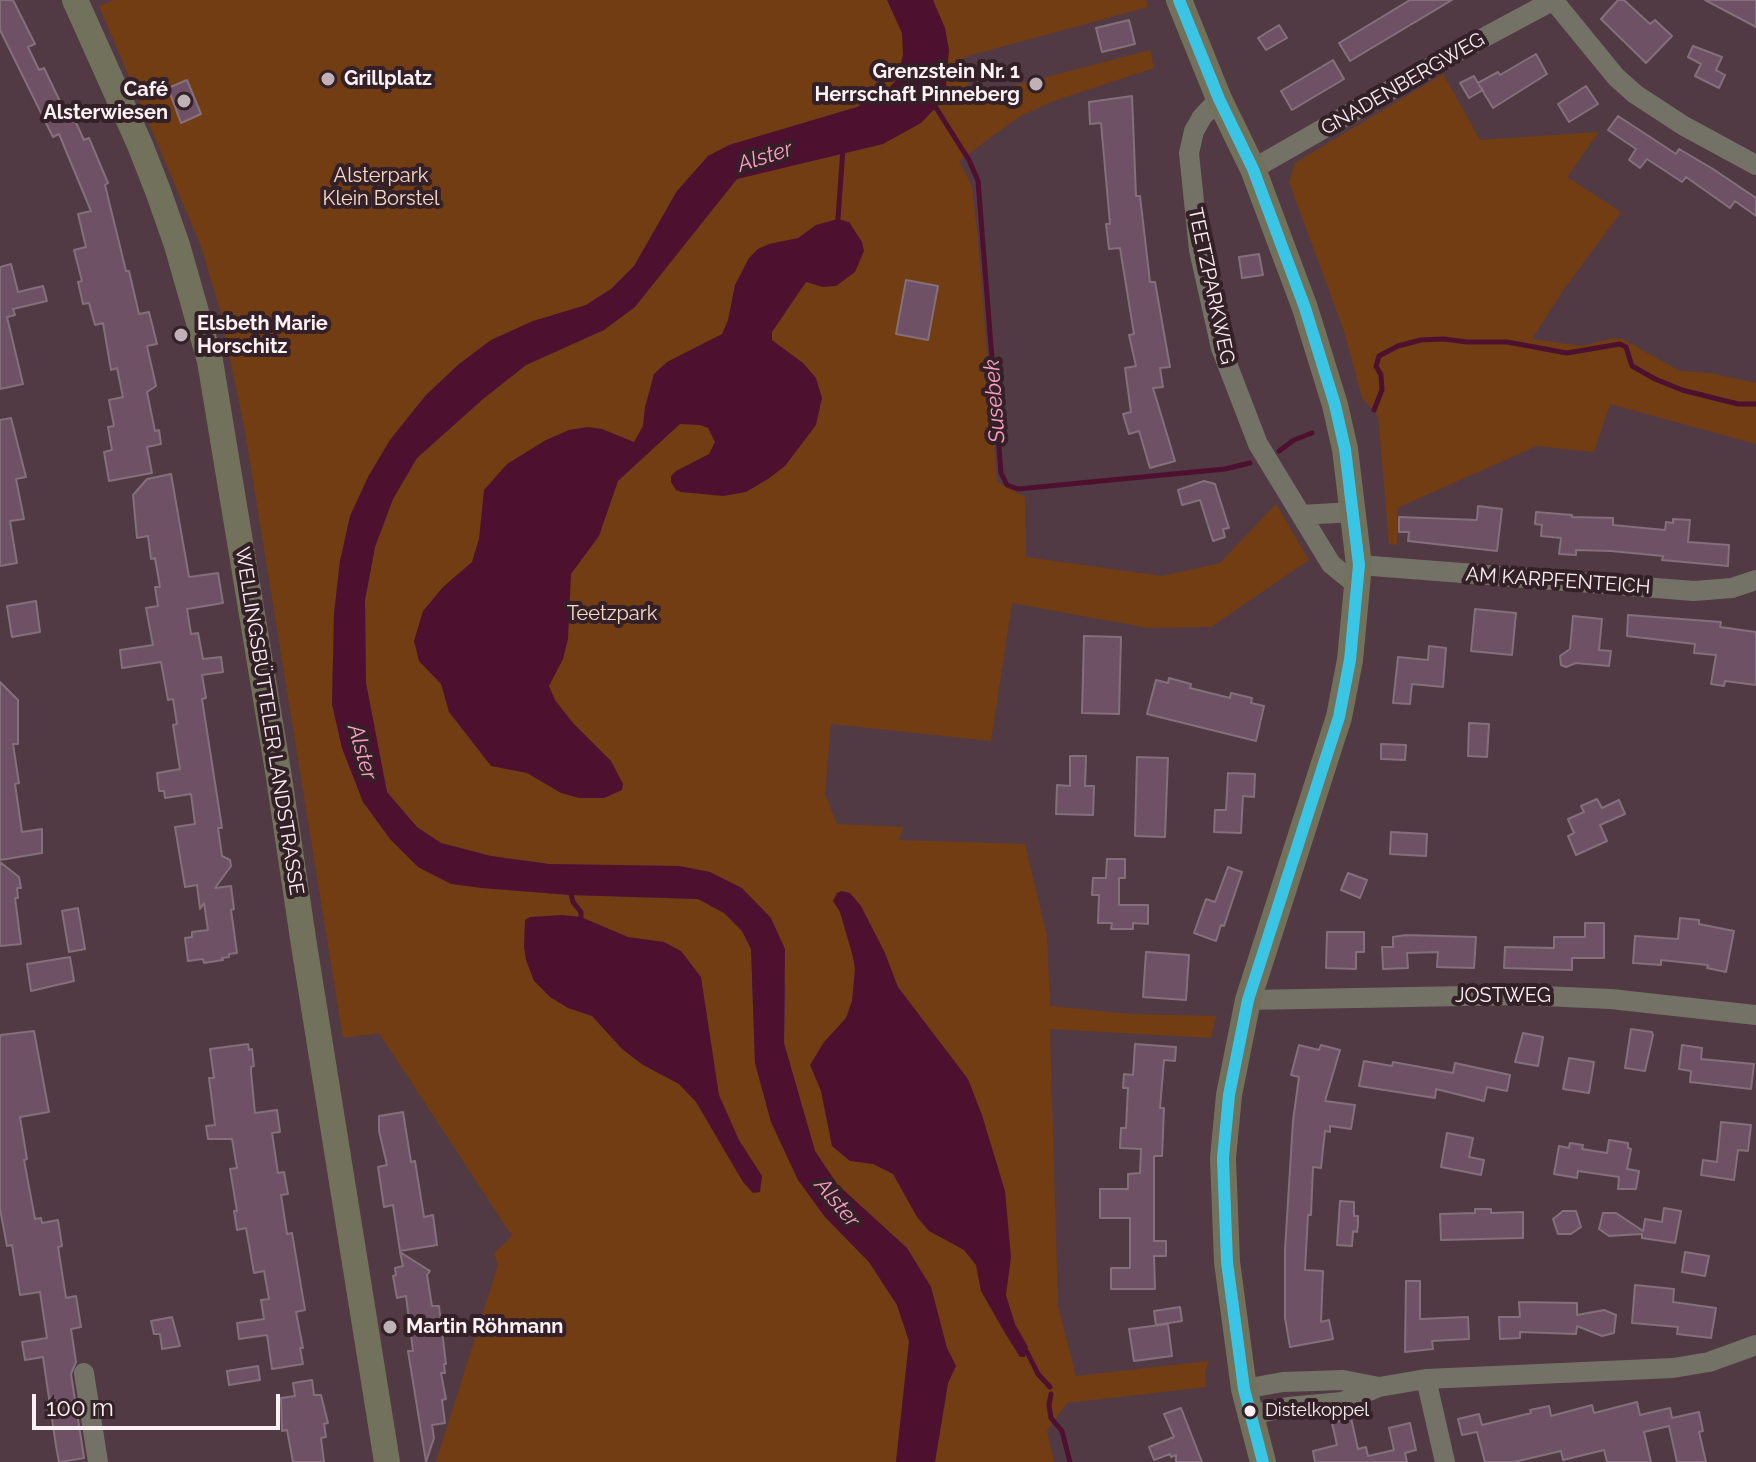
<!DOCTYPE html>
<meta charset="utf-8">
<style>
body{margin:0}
#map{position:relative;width:1756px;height:1462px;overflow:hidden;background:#513a43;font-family:Raleway,sans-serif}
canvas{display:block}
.scale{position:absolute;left:32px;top:1394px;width:248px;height:36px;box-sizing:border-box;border:4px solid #fcf1f5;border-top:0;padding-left:10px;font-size:24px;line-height:28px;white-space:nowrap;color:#fcf1f5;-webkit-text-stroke:6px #342027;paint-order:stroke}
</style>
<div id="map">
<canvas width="1756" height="1462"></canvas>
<div class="scale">100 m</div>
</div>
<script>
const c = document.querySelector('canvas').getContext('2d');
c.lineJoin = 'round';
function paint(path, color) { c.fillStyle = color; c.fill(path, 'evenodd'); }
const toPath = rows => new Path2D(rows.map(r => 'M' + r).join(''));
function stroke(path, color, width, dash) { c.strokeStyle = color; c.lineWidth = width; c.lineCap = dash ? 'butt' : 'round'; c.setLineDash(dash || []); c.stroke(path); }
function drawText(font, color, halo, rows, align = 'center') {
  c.font = font + ' Raleway,sans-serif'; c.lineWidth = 8; c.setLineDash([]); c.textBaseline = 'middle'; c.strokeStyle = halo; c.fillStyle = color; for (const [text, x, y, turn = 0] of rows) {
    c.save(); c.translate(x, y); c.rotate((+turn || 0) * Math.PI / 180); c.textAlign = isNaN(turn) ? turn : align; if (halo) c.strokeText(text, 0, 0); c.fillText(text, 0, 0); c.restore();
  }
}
paint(toPath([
 [114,0,1146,0,1148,7,964,57,970,97,1150,50,1154,68,1054,101,1020,116,959,161,972,186,978,241,997,482,1025,497,1026,557,1162,576,1220,563,1276,504,1309,560,1211,627,1148,628,1012,603,991,741,831,724,825,794,837,824,903,827,899,840,1025,844,1047,936,1050,1006,1132,1014,1216,1016,1211,1038,1050,1029,1058,1306,1076,1376,1209,1361,1205,1372,1206,1387,1067,1403,1047,1431,1054,1462,935,1462,948,1383,956,1365,947,1348,931,1287,907,1248,837,1184,815,1151,784,1043,786,985,710,872,679,866,549,864,491,856,441,843,417,827,387,792,366,683,365,600,375,547,393,499,417,458,483,399,526,365,604,330,737,179,883,144,884,94,857,107,729,145,677,191,634,266,611,289,586,305,562,313,459,364,426,395,390,440,368,477,340,561,334,614,332,704,342,748,363,802,482,888,570,895,698,899,724,913,742,931,751,949,755,1063,771,1122,798,1180,825,1217,869,1262,897,1305,909,1341,896,1462,436,1462,498,1265,494,1253,512,1236,379,1033,343,1038,245,431,220,310,201,246,99,6],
 [1443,74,1480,140,1599,132,1567,177,1621,212,1562,292,1532,339,1581,346,1614,338,1622,339,1680,371,1710,373,1756,383,1756,444,1610,404,1594,452,1537,446,1397,508,1397,545,1389,544,1378,415,1362,398,1345,334,1289,182,1295,163]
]), '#723d13');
paint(toPath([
 [887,0,933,0,945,28,949,50,945,98,921,123,883,144,737,179,635,307,604,330,526,365,483,399,417,458,393,499,375,547,365,600,366,683,387,792,417,827,441,843,491,856,549,864,679,866,710,872,742,888,771,918,785,949,784,1043,815,1151,837,1184,907,1248,931,1287,947,1348,956,1366,948,1383,935,1462,896,1462,909,1341,897,1305,869,1262,825,1217,798,1180,771,1122,755,1063,751,949,742,931,724,913,698,899,570,895,482,888,451,884,418,867,390,839,363,802,342,748,332,704,334,614,340,561,350,516,368,477,390,440,426,395,459,364,491,340,533,321,586,305,611,289,634,266,677,191,708,156,729,145,857,107,884,94,897,79,903,55,902,33],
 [838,219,849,222,862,242,864,251,855,272,836,286,823,287,806,282,772,332,772,340,803,363,816,378,822,398,816,425,785,466,768,479,746,492,723,496,681,492,676,490,671,482,671,476,676,471,709,454,715,442,708,428,700,425,680,424,618,481,599,536,571,574,568,639,563,659,549,686,555,700,573,723,611,761,623,784,622,790,604,798,579,798,561,793,527,773,491,766,449,712,441,684,419,661,414,641,423,611,443,587,472,562,479,539,484,490,507,464,546,440,569,430,588,427,602,429,634,442,643,426,645,407,654,374,667,362,722,334,728,320,735,285,749,258,758,249,769,244,798,238,816,225],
 [842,891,850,893,861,906,885,953,898,987,968,1079,982,1115,1005,1191,1011,1257,1006,1295,1015,1324,1028,1347,1025,1357,1020,1357,1005,1333,981,1291,976,1265,964,1250,929,1231,917,1217,893,1174,873,1164,850,1161,832,1146,821,1091,810,1065,824,1042,846,1018,852,1001,855,969,853,957,840,912,833,901,837,893],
 [562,915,581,917,628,937,664,942,681,951,701,977,719,1095,739,1140,762,1176,760,1192,753,1193,743,1182,696,1102,679,1084,643,1065,622,1049,592,1016,568,1008,550,997,534,981,526,960,524,947,525,920,530,917]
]), '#4e102f');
stroke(toPath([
 [933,103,969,160,978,181,1001,473,1007,485,1018,489,1225,469,1250,463],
 [838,219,843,148],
 [1374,410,1382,390,1381,375,1376,366,1379,356,1398,346,1421,340,1444,339,1467,342,1507,342,1567,353,1620,344,1626,347,1632,366,1655,379,1682,390,1738,404,1756,404],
 [1279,451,1294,440,1312,433],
 [570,890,573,902,581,912,581,917],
 [1027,1352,1038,1374,1050,1387],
 [1051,1394,1049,1405,1051,1418,1062,1431,1070,1462]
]), '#4e102f', 5);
const building = toPath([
 [0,0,13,0,35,44,28,47,39,70,44,68,67,116,72,114,84,140,89,138,108,183,105,185,126,271,129,271,139,314,149,312,157,344,147,346,156,386,147,392,155,431,159,430,161,444,147,447,152,473,109,481,104,452,112,450,108,427,114,426,109,400,123,397,117,368,111,370,103,323,95,325,89,303,83,304,78,282,82,281,74,250,86,247,78,214,91,211,59,134,53,137,0,30,0,0],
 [1410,0,1452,0,1350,61,1339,43,1410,0],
 [1618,0,1624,0,1650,24,1655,20,1672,36,1646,63,1601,19,1618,0],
 [1705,0,1756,0,1756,27,1741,19,1705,0],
 [1129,20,1135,44,1102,52,1096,28,1129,20],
 [1279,25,1287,38,1266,50,1258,38,1279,25],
 [1693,46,1722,57,1716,70,1725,75,1719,88,1695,76,1701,64,1688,57,1693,46],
 [1536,54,1547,74,1493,108,1479,85,1483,90,1469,98,1460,83,1474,76,1478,83,1498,72,1500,75,1536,54],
 [1333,60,1344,79,1292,110,1281,91,1333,60],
 [187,80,201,114,181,123,168,88,187,80],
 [1586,86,1598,104,1569,122,1558,104,1586,86],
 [1132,96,1136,196,1140,196,1150,282,1155,282,1170,367,1160,368,1163,387,1153,388,1175,461,1150,468,1139,431,1129,434,1123,414,1131,412,1125,368,1136,366,1129,335,1134,334,1120,248,1109,249,1106,224,1110,224,1101,123,1090,124,1089,102,1132,96],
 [1618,116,1676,154,1679,149,1713,169,1756,198,1756,216,1735,201,1730,208,1686,177,1682,182,1647,159,1640,168,1629,160,1636,149,1608,130,1618,116],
 [1259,254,1263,275,1242,278,1239,257,1259,254],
 [11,264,18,292,43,286,47,301,13,309,15,315,7,317,23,384,0,389,0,267,11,264],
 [906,280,938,286,928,340,896,334,906,280],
 [11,418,26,477,16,479,24,519,10,521,17,563,0,566,0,420,11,418],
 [171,474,189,577,218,573,223,603,187,609,191,634,198,633,203,659,221,657,223,672,202,675,206,698,202,699,222,828,218,828,222,856,230,860,231,866,215,888,231,886,234,909,231,910,237,953,229,954,229,957,222,958,223,960,204,963,203,959,188,961,185,938,192,937,192,932,208,930,204,903,200,909,197,885,185,887,175,827,195,824,191,794,165,798,164,791,159,791,157,773,180,769,173,725,177,724,173,699,168,700,161,662,122,668,120,650,153,645,146,608,158,606,155,587,160,587,155,558,151,559,148,536,137,538,133,495,147,479,171,474],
 [1204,481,1215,484,1229,528,1223,529,1225,537,1213,541,1200,500,1182,505,1178,490,1204,481],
 [1478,506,1502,509,1497,551,1408,541,1409,532,1399,532,1399,517,1477,520,1478,506],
 [1536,512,1572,515,1572,517,1613,518,1613,525,1665,530,1666,522,1673,523,1673,519,1690,520,1688,542,1729,545,1728,566,1662,560,1663,556,1611,551,1576,550,1576,555,1559,554,1561,538,1541,536,1542,525,1535,524,1536,512],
 [36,601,40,632,12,637,7,606,36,601],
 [1475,609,1516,613,1512,655,1471,651,1475,609],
 [1628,615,1721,622,1720,627,1756,632,1756,685,1725,681,1724,686,1711,684,1716,655,1694,653,1695,644,1627,636,1628,615],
 [1573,616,1602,619,1599,650,1611,651,1609,666,1576,663,1566,667,1561,665,1560,656,1570,649,1573,616],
 [1084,636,1121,637,1119,714,1082,713,1084,636],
 [1429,646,1446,648,1443,687,1412,684,1410,704,1393,703,1398,657,1428,660,1429,646],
 [1169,678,1191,684,1190,688,1230,698,1231,693,1252,698,1251,703,1264,706,1256,741,1147,714,1156,680,1168,683,1169,678],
 [0,682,18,700,18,744,13,744,19,783,15,784,22,832,42,829,42,853,0,860,0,682],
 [1469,723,1489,724,1487,757,1468,756,1469,723],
 [1381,744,1406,745,1405,760,1381,759,1381,744],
 [1070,756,1086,756,1085,786,1094,786,1093,815,1056,814,1057,785,1070,786,1070,756],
 [1137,757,1168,758,1165,837,1135,836,1137,757],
 [1228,773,1255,774,1254,797,1243,796,1241,833,1214,832,1215,810,1226,810,1228,773],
 [1597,799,1602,808,1619,800,1625,814,1600,825,1607,841,1576,855,1568,836,1574,833,1568,819,1584,812,1581,806,1597,799],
 [1391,832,1427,834,1426,856,1390,854,1391,832],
 [1107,859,1125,859,1125,878,1119,878,1119,905,1148,905,1148,924,1133,923,1133,929,1111,929,1112,923,1098,923,1099,895,1092,895,1093,878,1106,878,1107,859],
 [0,862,19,877,21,888,17,888,18,898,15,898,21,944,0,946,0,862],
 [1228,867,1242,872,1224,926,1221,925,1216,941,1194,933,1206,899,1215,902,1228,867],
 [1348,873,1367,880,1360,898,1341,890,1348,873],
 [78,908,85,949,69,952,62,911,78,908],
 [1680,918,1699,920,1699,924,1734,931,1726,972,1707,968,1708,965,1661,960,1661,965,1633,963,1635,936,1678,939,1680,918],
 [1585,923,1604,923,1604,958,1572,958,1572,970,1504,968,1505,947,1554,948,1554,937,1585,937,1585,923],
 [1327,932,1364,932,1364,952,1356,952,1356,969,1326,968,1327,932],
 [1406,935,1476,937,1474,968,1437,967,1438,952,1407,953,1408,968,1383,969,1382,947,1393,947,1393,937,1406,935],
 [1146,952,1189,955,1186,1000,1143,997,1146,952],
 [70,957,74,981,31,991,27,964,70,957],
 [1631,1029,1652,1032,1653,1035,1645,1071,1625,1068,1631,1029],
 [34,1031,49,1112,20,1117,27,1159,24,1160,35,1219,41,1218,42,1223,58,1220,62,1246,58,1247,66,1298,76,1296,81,1327,71,1329,76,1362,71,1374,84,1458,61,1462,59,1462,56,1446,43,1357,25,1360,22,1342,47,1338,40,1292,20,1295,12,1245,7,1246,0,1209,0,1035,34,1031],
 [1523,1033,1543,1037,1538,1066,1515,1062,1523,1033],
 [248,1044,249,1050,252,1049,254,1066,251,1067,251,1072,255,1113,277,1110,280,1132,272,1133,278,1173,284,1172,288,1194,281,1195,287,1234,292,1233,305,1310,296,1312,303,1348,300,1348,303,1364,272,1369,267,1335,239,1339,237,1323,264,1319,261,1300,269,1299,264,1271,254,1273,246,1228,237,1230,234,1211,237,1211,230,1169,237,1168,232,1139,208,1139,206,1126,215,1125,209,1078,214,1078,210,1049,248,1044],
 [1135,1044,1176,1047,1175,1061,1164,1060,1160,1108,1164,1108,1162,1156,1154,1156,1154,1241,1166,1241,1166,1256,1154,1256,1155,1289,1111,1289,1111,1268,1130,1268,1130,1218,1100,1218,1100,1189,1128,1189,1128,1174,1140,1173,1141,1149,1120,1148,1121,1128,1126,1128,1128,1088,1123,1088,1124,1074,1133,1075,1135,1044],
 [1299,1045,1319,1050,1321,1045,1340,1050,1325,1101,1355,1105,1351,1129,1330,1126,1330,1132,1325,1131,1321,1168,1313,1167,1311,1215,1308,1215,1305,1270,1323,1271,1321,1322,1329,1320,1333,1339,1290,1347,1285,1318,1285,1250,1293,1121,1299,1077,1291,1075,1299,1045],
 [1682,1045,1702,1048,1701,1059,1754,1064,1751,1089,1690,1082,1691,1071,1679,1069,1682,1045],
 [1569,1058,1594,1062,1589,1093,1563,1089,1569,1058],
 [1364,1061,1392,1066,1393,1062,1453,1073,1455,1063,1510,1075,1507,1091,1487,1087,1484,1101,1436,1089,1435,1098,1359,1086,1364,1061],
 [403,1112,411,1162,415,1161,424,1217,433,1215,437,1245,400,1251,393,1205,384,1207,378,1167,387,1165,379,1131,379,1116,403,1112],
 [1721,1122,1751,1125,1748,1151,1738,1150,1734,1180,1701,1175,1703,1160,1717,1162,1721,1122],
 [1447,1133,1473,1138,1469,1157,1484,1160,1481,1175,1441,1167,1447,1133],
 [1609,1140,1628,1143,1628,1148,1631,1149,1627,1169,1639,1171,1636,1189,1618,1189,1619,1177,1578,1171,1577,1178,1554,1174,1559,1146,1569,1148,1570,1143,1583,1145,1582,1149,1607,1153,1609,1140],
 [1340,1201,1354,1202,1354,1216,1358,1216,1358,1224,1357,1232,1353,1231,1352,1246,1337,1245,1340,1201],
 [1664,1208,1681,1211,1675,1243,1642,1238,1642,1234,1609,1236,1599,1229,1603,1213,1616,1213,1643,1231,1645,1219,1662,1222,1664,1208],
 [1475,1209,1491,1209,1491,1213,1523,1212,1523,1238,1441,1240,1440,1214,1475,1213,1475,1209],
 [1563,1211,1576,1211,1581,1227,1571,1234,1558,1234,1553,1219,1563,1211],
 [400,1252,430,1271,427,1275,432,1306,439,1306,446,1364,444,1364,445,1373,441,1373,446,1399,442,1400,445,1423,432,1425,434,1438,426,1462,408,1351,413,1351,406,1296,397,1298,393,1276,396,1275,395,1268,403,1266,400,1252],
 [1685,1252,1709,1256,1705,1276,1682,1272,1685,1252],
 [1406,1281,1420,1281,1420,1319,1468,1317,1469,1339,1432,1341,1433,1349,1405,1352,1406,1281],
 [1635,1285,1674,1289,1673,1302,1716,1308,1711,1338,1677,1334,1678,1327,1632,1323,1635,1285],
 [1519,1302,1577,1303,1577,1315,1604,1310,1616,1315,1614,1333,1602,1336,1577,1326,1576,1334,1520,1332,1520,1338,1500,1339,1499,1317,1520,1317,1519,1302],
 [1180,1307,1182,1321,1156,1325,1154,1311,1180,1307],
 [172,1317,180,1346,162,1349,160,1334,154,1334,151,1321,172,1317],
 [1168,1324,1172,1356,1134,1361,1129,1329,1168,1324],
 [258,1366,260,1380,229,1385,227,1371,258,1366],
 [312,1380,314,1395,321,1395,328,1423,324,1424,326,1437,321,1438,324,1462,293,1462,287,1430,282,1431,281,1398,295,1396,293,1383,312,1380],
 [1637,1402,1640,1415,1670,1408,1672,1418,1699,1412,1703,1431,1699,1432,1706,1462,1677,1462,1669,1426,1644,1432,1651,1462,1607,1462,1604,1450,1563,1460,1561,1451,1514,1462,1485,1462,1477,1432,1462,1435,1458,1419,1479,1414,1482,1425,1531,1413,1530,1410,1549,1406,1551,1416,1592,1405,1594,1413,1637,1402],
 [1181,1408,1202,1462,1176,1462,1176,1455,1171,1457,1170,1454,1154,1460,1149,1447,1174,1437,1164,1414,1181,1408],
 [1351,1418,1358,1449,1366,1447,1368,1456,1394,1450,1389,1428,1410,1423,1416,1450,1405,1453,1407,1462,1315,1462,1313,1451,1337,1445,1332,1423,1351,1418]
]);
paint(building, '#6e5165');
stroke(building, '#83707b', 2);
stroke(toPath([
 [1553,0,1616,77,1635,94,1684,126,1756,165],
 [1219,99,1202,117,1194,131,1189,153,1199,250,1221,348,1258,444,1331,564,1358,586],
 [1253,169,1457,52,1554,0],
 [1301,515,1353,512],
 [1359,565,1694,591,1732,588,1756,580],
 [1248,1000,1519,995,1611,999,1756,1015],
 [84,1373,98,1462],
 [1426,1379,1445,1462],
 [1244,1389,1283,1382,1343,1380,1379,1387],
 [1250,1415,1288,1407,1342,1402,1379,1387,1426,1379,1673,1368,1709,1362,1756,1345]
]), '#747266', 20);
stroke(toPath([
 [75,0,140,145,158,191,177,245,210,361,278,771,304,945,387,1462],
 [1179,0,1219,99,1253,169,1305,308,1335,405,1345,449,1359,565,1350,660,1339,717,1248,1000,1229,1095,1223,1158,1227,1262,1244,1389,1263,1462]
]), '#72715b', 26);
stroke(toPath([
 [1179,0,1219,99,1253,169,1305,308,1335,405,1345,449,1359,565,1350,660,1339,717,1248,1000,1229,1095,1223,1158,1227,1262,1244,1389,1263,1462]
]), '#3ac5e4', 12);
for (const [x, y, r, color] of [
 [328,79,8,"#c0b1b7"],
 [1036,84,8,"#c0b1b7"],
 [184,101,8,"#c0b1b7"],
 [181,335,8,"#c0b1b7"],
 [390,1327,8,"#c0b1b7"],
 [1250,1411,7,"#fcf1f5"]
]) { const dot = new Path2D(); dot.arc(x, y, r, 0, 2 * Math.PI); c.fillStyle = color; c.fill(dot); stroke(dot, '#342027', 3); }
drawText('18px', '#fcf1f5', '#342027', [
 ["Distelkoppel",1265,1411]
], 'left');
drawText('bold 20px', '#fcf1f5', '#342027', [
 ["Grenzstein Nr. 1",1020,72,"right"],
 ["Herrschaft Pinneberg",1020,95,"right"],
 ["Grillplatz",344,79],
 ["Café",168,90,"right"],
 ["Alsterwiesen",168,113,"right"],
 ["Elsbeth Marie",197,324],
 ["Horschitz",197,347],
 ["Martin Röhmann",406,1327]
], 'left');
drawText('20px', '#fcf1f5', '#342027', [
 ["GNADENBERGWEG",1403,84,-30],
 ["TEETZPARKWEG",1211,286,78],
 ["AM KARPFENTEICH",1558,581,4],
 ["WELLINGSBÜTTELER LANDSTRASSE",269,721,81],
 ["JOSTWEG",1503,996]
]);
drawText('20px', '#f8dcca', '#342027', [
 ["Alsterpark",381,176],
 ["Klein Borstel",381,199],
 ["Teetzpark",612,614]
]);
drawText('italic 22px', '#fda0c4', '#342027', [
 ["Alster",765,157,-18],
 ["Susebek",995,401,-94],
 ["Alster",362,752,74],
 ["Alster",837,1203,50]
]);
</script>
